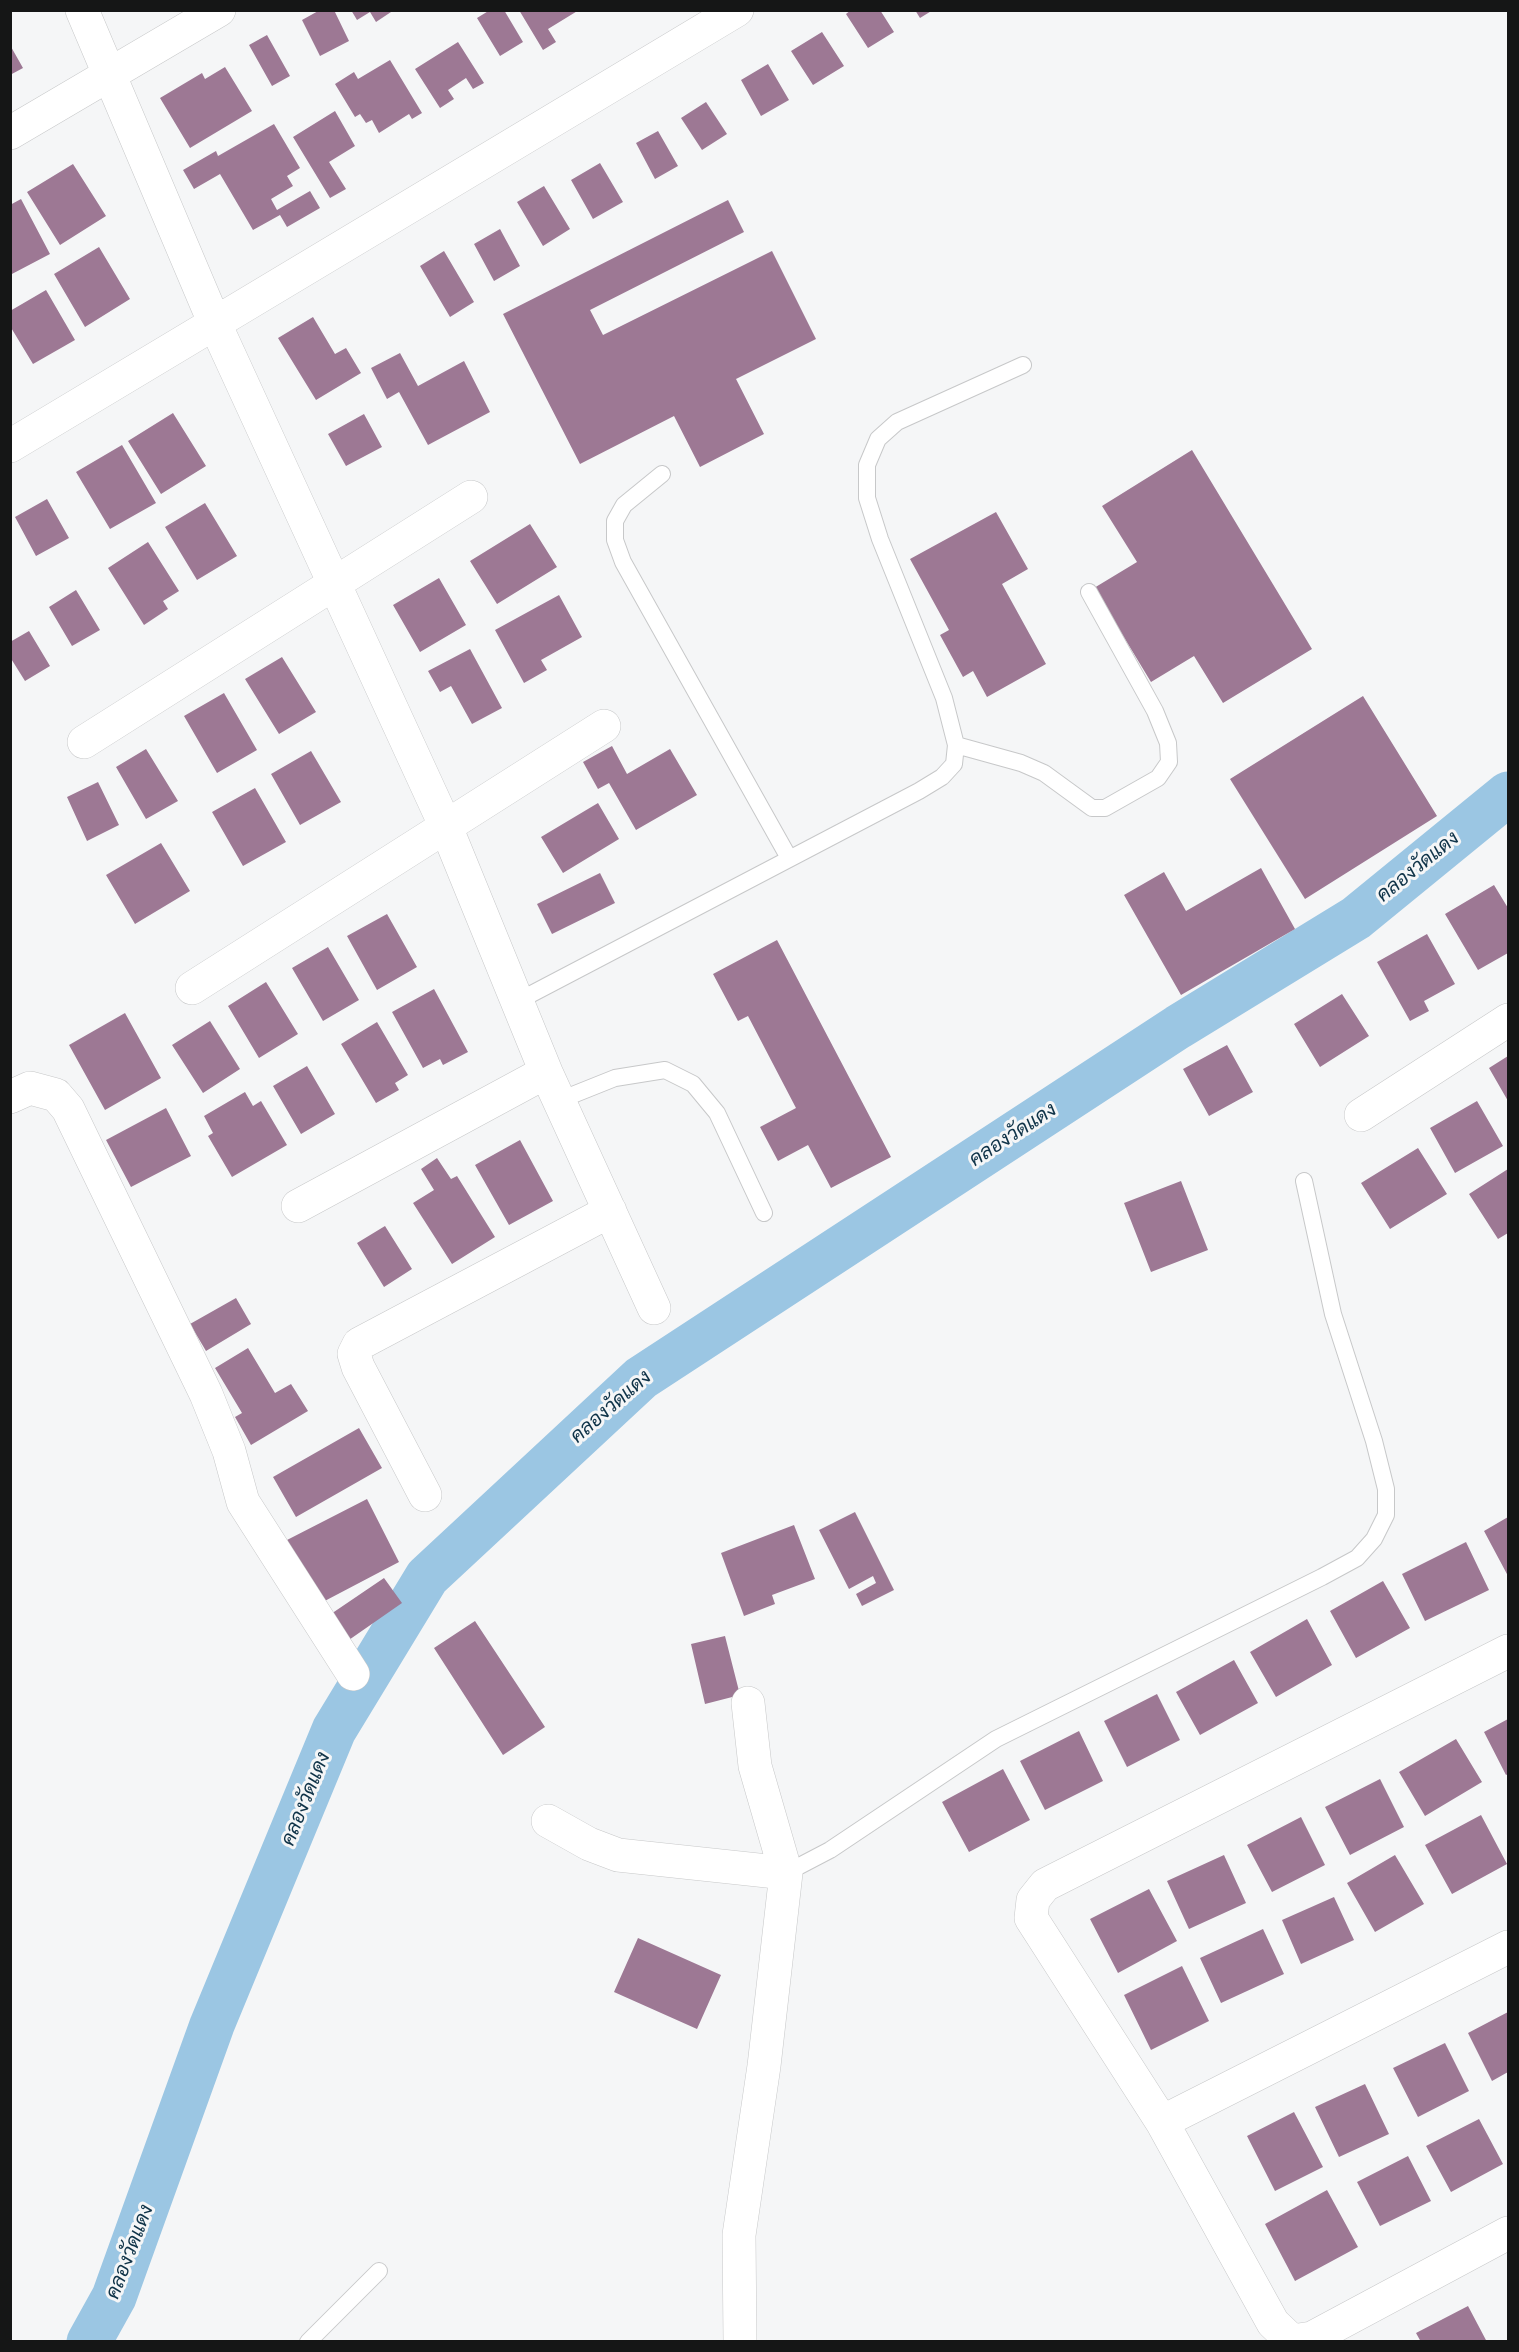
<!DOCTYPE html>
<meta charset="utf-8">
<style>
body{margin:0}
#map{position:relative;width:1519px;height:2352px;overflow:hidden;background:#f5f6f7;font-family:Karla,sans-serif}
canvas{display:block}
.frame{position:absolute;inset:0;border:12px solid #151616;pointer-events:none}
</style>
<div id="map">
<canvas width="1519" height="2352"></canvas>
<div class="frame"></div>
</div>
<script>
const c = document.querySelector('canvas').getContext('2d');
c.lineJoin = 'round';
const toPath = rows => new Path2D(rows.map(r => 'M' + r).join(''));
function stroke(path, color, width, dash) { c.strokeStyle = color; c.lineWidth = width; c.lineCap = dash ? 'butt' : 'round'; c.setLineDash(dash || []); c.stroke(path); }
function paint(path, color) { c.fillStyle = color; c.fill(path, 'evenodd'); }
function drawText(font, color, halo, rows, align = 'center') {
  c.font = font + ' Karla,Sarabun,sans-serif'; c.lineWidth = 6; c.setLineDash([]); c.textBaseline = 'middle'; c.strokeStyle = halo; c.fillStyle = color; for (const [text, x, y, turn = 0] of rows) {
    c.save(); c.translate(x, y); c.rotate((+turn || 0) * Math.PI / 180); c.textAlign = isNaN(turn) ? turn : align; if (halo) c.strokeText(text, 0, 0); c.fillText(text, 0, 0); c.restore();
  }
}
stroke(toPath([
 [89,2342,114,2297,212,2025,334,1730,427,1577,641,1378,1178,1027,1356,918,1508,794]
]), '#9bc6e3', 45);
paint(toPath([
 [320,10,334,10,349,41,320,56,302,20],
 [351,10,394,10,376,22,370,12,357,20],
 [490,10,504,10,523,42,500,56,477,18],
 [519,10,579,10,548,29,556,42,543,50],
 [851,10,880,10,894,32,868,48,846,14],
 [915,10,933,10,920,18],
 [822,32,844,66,813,85,791,51],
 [267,35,290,76,272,86,249,45],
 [458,42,484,83,473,89,466,78,448,90,454,99,440,108,415,69],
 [10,45,23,68,10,75],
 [390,60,422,113,412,119,409,114,379,133,372,120,366,123,360,114,355,117,335,84,354,72,358,79],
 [768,64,789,100,761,116,741,80],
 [225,67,252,111,190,148,160,98,202,73,205,79],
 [706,102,727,134,702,150,681,118],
 [335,111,355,146,329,162,346,189,330,198,293,137],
 [274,124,300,168,287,176,293,186,271,199,277,210,310,191,320,208,287,227,280,215,253,230,220,174,194,189,183,170,216,151,218,156],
 [658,131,678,166,655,179,636,143],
 [600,163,623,202,593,219,571,180],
 [73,164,106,216,60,245,27,192],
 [544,186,570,229,543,246,517,202],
 [21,199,50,254,10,275,10,205],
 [728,200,744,232,590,310,603,335,772,251,816,339,736,379,764,434,700,467,674,416,580,464,503,314],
 [500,229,520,266,494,281,474,244],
 [99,247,130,299,85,327,54,274],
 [444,251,474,302,450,317,420,266],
 [46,290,75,340,33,364,10,326,10,311],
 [313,317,335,354,346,348,361,373,316,400,278,338],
 [400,353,418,386,464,361,490,412,428,445,399,392,387,399,371,368],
 [173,413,206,466,161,494,128,441],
 [364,414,382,447,346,466,328,434],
 [122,445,156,503,110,529,76,472],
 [1192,450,1312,649,1223,703,1194,656,1151,682,1094,588,1137,562,1102,506],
 [47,499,69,538,36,556,15,517],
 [205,503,237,556,197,580,165,527],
 [996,512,1028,569,1002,584,1046,664,987,697,973,671,963,677,940,635,949,630,910,559],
 [530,524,557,567,497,604,470,561],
 [148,542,179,591,163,601,168,609,144,625,108,568],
 [439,578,466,625,420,652,393,605],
 [76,590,100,630,72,646,49,607],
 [559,595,582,637,541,660,547,670,524,683,495,630],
 [29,631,50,666,25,681,10,657,10,642],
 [470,649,502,708,472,724,451,686,440,692,428,671],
 [282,657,316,712,279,734,245,679],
 [224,693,257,750,217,773,184,716],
 [1363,696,1437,816,1305,899,1230,779],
 [612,746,627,774,670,749,697,795,636,830,609,783,598,789,583,762],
 [146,749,178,801,146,819,116,767],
 [311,751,341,802,300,825,271,774],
 [98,782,119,825,87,841,67,797],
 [255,788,286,842,243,866,212,812],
 [598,803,619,839,563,873,541,837],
 [161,843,190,891,135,924,106,875],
 [1261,868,1295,929,1181,995,1124,895,1164,872,1186,911],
 [600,873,615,903,552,934,537,904],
 [1494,885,1508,908,1508,953,1478,970,1445,914],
 [387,914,417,967,377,990,347,936],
 [1427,934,1455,984,1424,1001,1429,1011,1410,1021,1377,962],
 [777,940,891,1157,831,1188,808,1145,778,1161,760,1127,796,1108,748,1016,738,1021,713,974],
 [328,947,359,1000,323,1021,292,968],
 [266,982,298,1034,259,1058,228,1006],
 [434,989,468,1052,443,1065,440,1059,423,1068,392,1012],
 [1342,994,1369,1036,1320,1067,1294,1024],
 [125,1013,161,1078,105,1110,69,1045],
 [210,1021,240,1069,203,1093,172,1045],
 [377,1022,408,1075,395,1083,399,1090,376,1103,341,1044],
 [1227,1045,1253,1092,1209,1116,1183,1069],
 [1508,1056,1508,1101,1489,1068],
 [307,1066,335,1114,301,1134,273,1086],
 [245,1092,253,1106,261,1101,287,1145,232,1177,208,1136,213,1133,204,1116],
 [1477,1101,1503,1146,1455,1173,1430,1128],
 [166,1108,191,1156,131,1187,106,1140],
 [520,1140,553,1201,509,1225,475,1165],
 [1418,1148,1447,1194,1390,1229,1361,1183],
 [437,1158,451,1179,457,1176,495,1237,452,1264,413,1203,434,1190,421,1169],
 [1508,1169,1508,1233,1498,1239,1469,1194],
 [1181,1181,1208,1250,1151,1272,1124,1203],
 [385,1226,412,1269,384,1287,357,1243],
 [236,1298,251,1324,206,1351,190,1324],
 [248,1348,275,1393,291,1384,308,1411,251,1445,235,1417,242,1413,215,1368],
 [359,1428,382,1468,296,1517,273,1477],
 [367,1499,399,1562,319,1604,287,1540],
 [855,1512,894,1590,862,1606,856,1594,876,1583,873,1576,849,1589,819,1530],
 [1508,1517,1508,1576,1484,1531],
 [794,1525,815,1579,772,1595,775,1604,744,1616,721,1553],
 [1466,1542,1489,1590,1425,1621,1402,1574],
 [384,1578,402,1603,346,1642,328,1616],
 [1383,1581,1410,1628,1356,1658,1330,1611],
 [1307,1619,1332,1665,1276,1697,1250,1652],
 [475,1621,545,1727,503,1755,434,1648],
 [725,1636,740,1695,705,1704,691,1644],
 [1234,1660,1258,1703,1200,1735,1176,1692],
 [1157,1694,1180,1740,1127,1767,1104,1721],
 [1508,1719,1508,1774,1506,1775,1484,1732],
 [1079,1731,1103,1781,1045,1810,1020,1761],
 [1456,1739,1482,1782,1425,1816,1399,1772],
 [1003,1769,1030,1820,969,1852,942,1802],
 [1380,1779,1404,1827,1350,1855,1325,1807],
 [1481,1815,1507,1864,1452,1894,1425,1845],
 [1301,1817,1325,1865,1272,1892,1247,1845],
 [1224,1855,1246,1903,1189,1929,1167,1881],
 [1395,1855,1424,1904,1375,1932,1347,1883],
 [1149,1889,1177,1941,1118,1973,1090,1919],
 [1334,1897,1354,1940,1301,1964,1282,1920],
 [1263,1929,1284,1974,1221,2003,1200,1958],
 [638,1938,721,1975,697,2029,614,1992],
 [1182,1966,1209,2021,1151,2050,1124,1995],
 [1508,2012,1508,2072,1492,2081,1468,2033],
 [1445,2043,1469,2091,1418,2117,1393,2068],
 [1365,2084,1389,2134,1339,2157,1315,2107],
 [1294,2112,1323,2167,1275,2191,1247,2136],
 [1479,2119,1503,2164,1451,2192,1426,2146],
 [1408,2156,1431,2201,1380,2226,1357,2182],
 [1327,2190,1358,2247,1295,2281,1265,2224],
 [1468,2306,1487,2342,1421,2342,1416,2333]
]), '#9d7894');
const service = toPath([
 [662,474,624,505,615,521,615,540,623,562,789,858],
 [956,745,1021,763,1044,773,1092,808,1105,808,1158,778,1169,762,1168,743,1155,711,1089,592],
 [518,1001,919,791,942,777,954,764,956,745,944,698,880,539,867,498,867,465,878,439,897,422,1023,365],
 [560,1100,615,1078,665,1070,693,1084,717,1113,764,1213],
 [786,1873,830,1850,996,1739,1322,1577,1357,1558,1374,1539,1386,1515,1386,1489,1374,1441,1333,1314,1304,1181],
 [308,2342,379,2271]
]);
const minor = toPath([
 [82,10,215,324,446,827,546,1072,654,1308],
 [10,133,219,10],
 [10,446,737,10],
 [84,742,471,497],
 [192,988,604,726],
 [10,1097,30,1088,56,1095,68,1109,206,1394,229,1451,243,1502,353,1674],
 [1361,1115,1508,1020],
 [298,1206,546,1072],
 [425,1495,358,1367,354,1354,359,1344,610,1211],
 [1508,1651,1045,1885,1033,1900,1031,1918,1162,2122,1273,2323,1292,2341,1312,2338,1508,2233],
 [548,1821,589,1844,618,1855,786,1873],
 [1162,2122,1508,1947],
 [740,2342,739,2235,764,2066,786,1873,755,1766,748,1703]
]);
stroke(service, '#c7c8c9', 18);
stroke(minor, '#c7c8c9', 34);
stroke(service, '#fff', 16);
stroke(minor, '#fff', 33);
drawText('italic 20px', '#0f3348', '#f5f6f7', [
 ["คลองวัดแดง",1418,867,-39],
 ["คลองวัดแดง",1013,1135,-33],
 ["คลองวัดแดง",611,1407,-41],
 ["คลองวัดแดง",306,1799,-68],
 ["คลองวัดแดง",130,2252,-69]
]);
</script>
